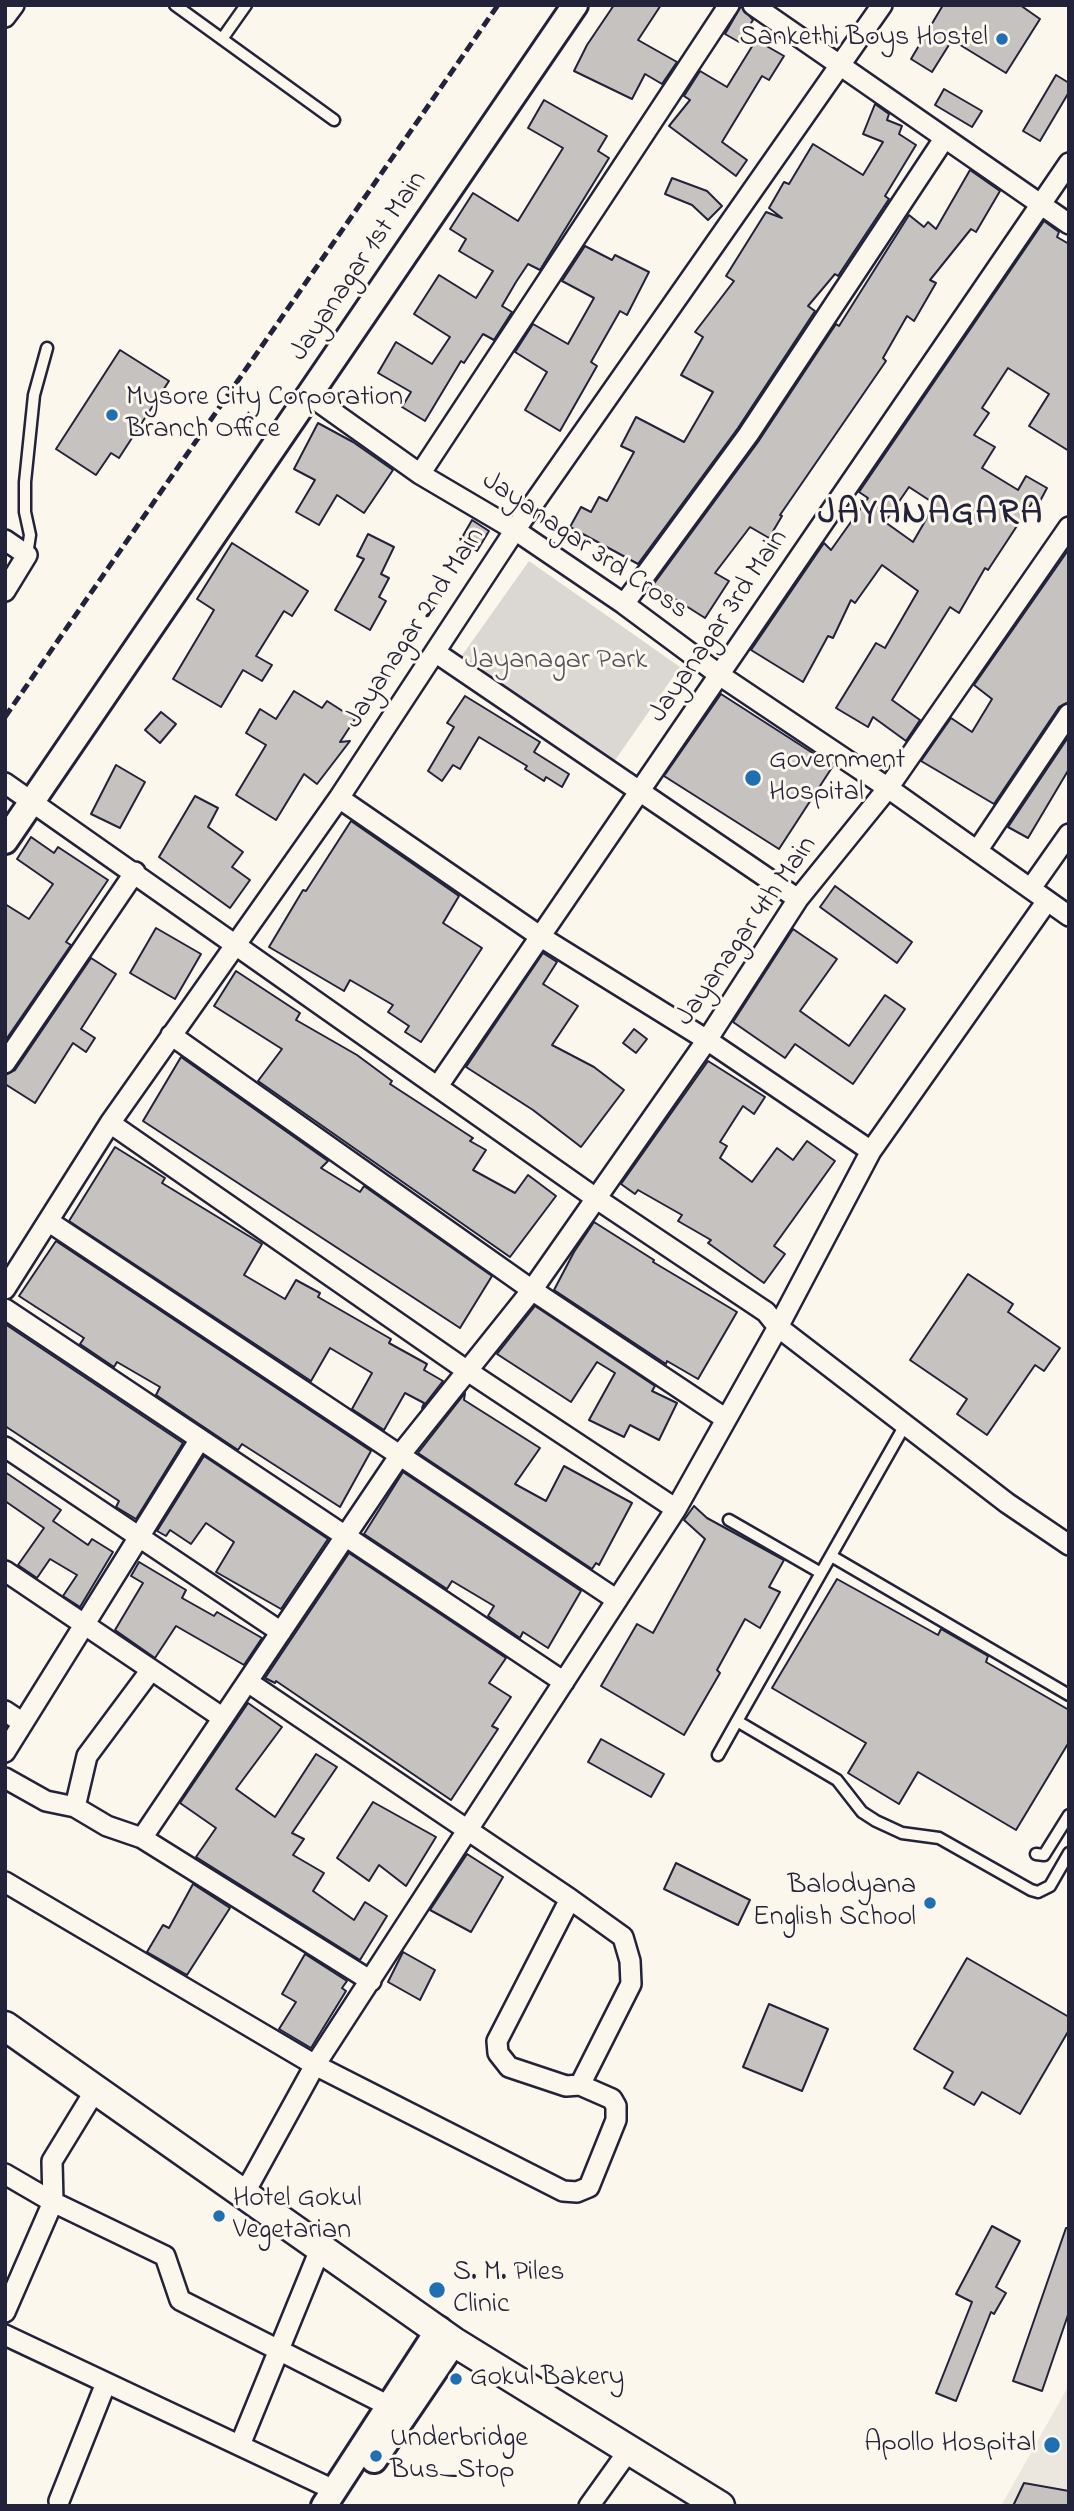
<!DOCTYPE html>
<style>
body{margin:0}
#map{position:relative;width:1074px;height:2511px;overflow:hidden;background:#fbf7ec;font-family:"Indie Flower",sans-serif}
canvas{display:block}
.frame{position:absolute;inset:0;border:7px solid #22223b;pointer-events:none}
</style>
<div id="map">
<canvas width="1074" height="2511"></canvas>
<div class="frame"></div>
</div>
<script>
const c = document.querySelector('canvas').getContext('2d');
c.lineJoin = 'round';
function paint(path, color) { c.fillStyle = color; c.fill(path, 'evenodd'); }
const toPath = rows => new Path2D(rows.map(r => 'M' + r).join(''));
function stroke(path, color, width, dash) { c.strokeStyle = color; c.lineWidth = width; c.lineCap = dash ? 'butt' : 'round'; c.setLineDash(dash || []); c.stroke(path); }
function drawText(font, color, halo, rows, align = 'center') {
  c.font = font + ' "Indie Flower",sans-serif'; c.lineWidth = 6; c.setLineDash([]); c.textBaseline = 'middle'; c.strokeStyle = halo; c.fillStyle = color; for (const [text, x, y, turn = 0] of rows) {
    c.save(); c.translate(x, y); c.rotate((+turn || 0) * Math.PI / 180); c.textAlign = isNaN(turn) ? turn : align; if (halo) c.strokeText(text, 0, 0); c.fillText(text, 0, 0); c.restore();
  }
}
paint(toPath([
 [1069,2385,1069,2506,1001,2506]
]), '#ebe7df');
paint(toPath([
 [529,561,680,667,604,776,451,671]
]), '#dbd8d3');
const building = toPath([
 [614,5,661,5,638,40,677,62,662,84,645,74,632,99,574,71,587,45,614,5],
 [943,5,1020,5,1040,19,1006,73,952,40,932,72,911,59,943,5],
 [741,6,753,20,739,42,725,34,741,6],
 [756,40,784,56,769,80,762,76,722,142,747,160,736,176,669,126,690,100,684,96,700,71,727,87,756,40],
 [1056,75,1069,83,1069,92,1040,141,1023,131,1056,75],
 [944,89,982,111,972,127,935,105,944,89],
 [544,100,607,136,598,151,609,158,540,270,528,264,516,282,502,306,512,312,494,340,483,334,464,363,461,361,425,421,402,407,411,392,378,373,396,342,432,364,450,337,414,314,439,275,476,298,493,271,459,251,466,239,450,229,473,193,518,221,563,148,528,128,544,100],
 [875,104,889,114,887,120,902,126,899,134,916,145,885,196,889,199,838,276,835,274,808,306,815,311,738,428,638,564,570,527,581,507,591,512,599,497,607,501,634,452,621,446,636,417,684,442,713,392,681,375,703,337,695,332,734,281,726,276,766,212,782,218,769,208,784,182,789,184,813,144,863,175,883,142,863,134,875,104],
 [970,170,1000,191,976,232,971,229,930,280,936,283,914,321,907,316,883,358,886,361,780,515,782,516,769,538,750,527,715,573,729,581,705,618,653,585,758,442,836,324,839,326,909,215,924,227,928,222,936,229,970,170],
 [672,178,707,191,722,206,708,220,692,205,665,194,672,178],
 [1044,221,1059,232,1057,237,1069,244,1069,451,1029,426,1049,394,1008,368,982,408,989,413,974,435,995,447,982,468,1018,490,1026,476,1047,488,1039,503,1034,500,988,570,985,568,959,613,950,607,892,700,920,720,906,741,873,717,868,727,836,708,876,643,885,648,918,591,882,565,855,603,851,600,833,638,828,636,803,682,751,650,824,543,831,550,868,498,859,492,1044,221],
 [909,487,935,504,913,542,885,522,909,487],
 [585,246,612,260,615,255,649,272,627,315,620,311,591,362,597,366,560,431,525,410,547,372,515,352,533,324,568,344,594,298,562,281,585,246],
 [120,350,169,381,119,458,111,453,96,475,56,449,120,350],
 [318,423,353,442,393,470,364,513,337,495,319,525,296,512,315,480,294,469,318,423],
 [472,520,489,531,477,551,460,541,472,520],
 [368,534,394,547,381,574,389,578,379,597,386,601,370,630,335,610,364,559,357,556,368,534],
 [232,543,308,591,292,616,284,611,256,656,272,665,262,681,243,670,221,707,173,679,214,610,197,599,232,543],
 [1069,549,1069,702,1059,707,994,804,921,761,951,718,972,732,992,699,974,685,1069,549],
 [294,691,322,708,327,701,355,719,340,742,350,741,317,784,304,774,276,820,236,795,266,745,246,733,260,709,276,719,294,691],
 [721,694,833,766,779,849,664,776,721,694],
 [465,696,540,742,534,752,569,774,562,787,546,777,544,781,525,769,527,766,479,737,460,769,453,765,442,781,428,771,454,727,447,723,465,696],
 [161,712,176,724,160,743,145,730,161,712],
 [1069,736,1069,769,1028,838,1008,827,1069,736],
 [116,765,145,782,120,828,91,814,116,765],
 [195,796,218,808,208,827,243,852,232,867,250,880,230,908,159,857,195,796],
 [351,821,459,896,443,923,482,948,421,1042,405,1032,409,1026,388,1012,393,1005,350,980,344,991,269,947,303,890,306,891,351,821],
 [31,837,54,853,58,847,108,880,66,942,71,945,5,1041,5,904,29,919,53,884,17,859,31,837],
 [835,886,912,942,897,963,820,907,835,886],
 [156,928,201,954,175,999,130,973,156,928],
 [793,929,837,959,800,1011,849,1046,885,995,905,1009,853,1084,795,1044,785,1058,733,1022,793,929],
 [543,953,557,962,543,984,578,1006,552,1045,594,1067,624,1090,581,1147,533,1110,466,1067,543,953],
 [91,958,116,974,81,1029,95,1038,86,1052,73,1043,35,1103,5,1084,5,1075,15,1070,91,958],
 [236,971,300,1013,296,1020,357,1055,392,1081,390,1084,473,1138,470,1141,486,1150,473,1170,515,1193,528,1175,556,1196,510,1257,258,1081,282,1049,214,1006,236,971],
 [634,1029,647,1039,636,1053,623,1043,634,1029],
 [181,1057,328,1161,321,1168,360,1192,364,1186,492,1276,460,1328,143,1121,181,1057],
 [708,1061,765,1097,754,1114,743,1106,720,1142,727,1146,720,1158,752,1182,777,1148,793,1160,807,1141,835,1161,774,1246,785,1254,764,1283,708,1243,711,1240,678,1221,682,1215,638,1190,635,1194,621,1184,708,1061],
 [115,1147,165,1178,162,1183,262,1244,244,1275,285,1299,296,1280,320,1293,318,1297,391,1339,389,1343,427,1364,424,1370,443,1381,422,1408,424,1403,405,1393,384,1430,352,1409,372,1373,330,1348,311,1381,69,1221,115,1147],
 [594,1222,654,1260,653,1262,737,1312,698,1379,667,1361,666,1364,554,1290,574,1252,594,1222],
 [56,1241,371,1451,340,1507,242,1444,238,1450,156,1395,160,1387,117,1362,114,1367,80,1344,84,1338,19,1296,56,1241],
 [968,1274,1013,1304,1008,1312,1060,1348,1044,1371,1035,1365,987,1435,957,1414,967,1399,910,1360,968,1274],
 [535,1306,655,1386,652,1391,677,1403,659,1440,630,1425,624,1437,589,1420,615,1373,597,1362,571,1402,497,1354,535,1306],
 [5,1324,183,1443,136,1519,116,1507,119,1501,5,1426,5,1324],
 [465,1393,464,1400,540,1448,515,1484,546,1501,564,1466,632,1503,599,1565,596,1563,592,1569,418,1453,465,1393],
 [204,1456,328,1539,281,1609,216,1572,234,1542,206,1523,191,1544,170,1530,166,1536,157,1531,204,1456],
 [5,1472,61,1510,53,1521,88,1545,92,1539,113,1552,80,1607,63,1596,77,1575,50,1559,37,1578,18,1565,44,1528,5,1501,5,1472],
 [403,1472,581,1591,548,1648,523,1632,520,1638,488,1616,494,1606,452,1581,447,1589,364,1534,403,1472],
 [694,1506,707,1518,784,1560,769,1587,780,1592,760,1628,745,1619,717,1670,720,1673,684,1735,601,1686,637,1624,653,1633,705,1539,684,1520,694,1506],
 [349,1553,506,1658,489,1683,511,1697,492,1726,498,1729,451,1800,276,1681,275,1683,265,1678,349,1553],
 [139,1562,186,1590,182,1598,214,1616,217,1612,262,1638,244,1665,176,1626,155,1658,115,1630,143,1583,131,1576,139,1562],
 [837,1579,938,1635,941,1629,988,1656,986,1662,1069,1710,1069,1742,1016,1830,918,1772,899,1804,848,1773,866,1743,772,1688,837,1579],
 [248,1703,282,1727,236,1789,275,1817,316,1754,337,1767,292,1833,304,1839,293,1855,324,1873,313,1891,354,1920,365,1902,387,1916,360,1960,196,1857,216,1828,180,1803,248,1703],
 [601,1739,664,1774,651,1797,588,1762,601,1739],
 [373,1802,436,1837,406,1886,379,1865,369,1881,337,1858,373,1802],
 [467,1854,503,1877,471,1932,430,1910,467,1854],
 [676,1863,750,1900,738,1925,664,1889,676,1863],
 [193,1884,230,1908,187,1975,147,1952,163,1925,169,1928,193,1884],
 [403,1952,435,1970,420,2000,388,1982,403,1952],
 [305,1954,347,1981,342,1988,346,1991,311,2048,279,2029,296,2002,282,1994,305,1954],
 [967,1958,1069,2017,1069,2030,1020,2114,982,2092,974,2105,944,2088,953,2072,914,2049,967,1958],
 [769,2004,828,2029,802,2091,743,2067,769,2004],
 [992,2226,1020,2241,996,2287,1006,2293,994,2314,991,2312,956,2401,936,2393,972,2302,956,2294,992,2226],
 [1066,2228,1069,2228,1069,2312,1042,2391,1013,2381,1066,2228],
 [1024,2483,1069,2491,1069,2506,1013,2506,1024,2483]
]);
paint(building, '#c6c2c0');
stroke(building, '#22223b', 2);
const service = toPath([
 [175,5,334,120],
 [222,39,246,5],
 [27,555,30,535,25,512,25,482,34,395,47,348],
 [729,1520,821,1573],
 [833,1557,1069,1695],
 [737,1721,905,1425],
 [718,1755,737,1721,837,1780,862,1812,876,1821,902,1833,939,1838,1031,1890,1038,1892,1050,1886,1069,1853],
 [1036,1854,1044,1855,1069,1815]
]);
const minor = toPath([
 [753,5,1069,224],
 [5,17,14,5],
 [309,395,420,474,515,530,624,604,721,676,888,788,1069,916],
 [420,474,729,5],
 [5,540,27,555,5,591],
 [624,604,748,435,944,139],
 [435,652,798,899],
 [5,783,597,1199,766,1312,778,1327,1007,1503,1069,1545],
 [339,798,541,937,707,1040,871,1151],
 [977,851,1069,714],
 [1031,888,1069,834],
 [171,1035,532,1290,726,1419],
 [5,1063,135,872],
 [438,1086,1069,163],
 [110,1123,466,1370,676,1509],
 [48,1221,617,1600],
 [5,1289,110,1123,339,798,515,530,882,5],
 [5,1309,564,1682],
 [5,1447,281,1632],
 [5,1571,223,1718],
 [248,1682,570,1899,623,1937,630,1961,631,1984,580,2085],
 [5,1711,23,1723],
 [5,1752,200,1439],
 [5,1778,46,1801,75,1807,107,1826,142,1838,371,1981],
 [75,1807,87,1756,151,1670],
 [142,1838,400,1455,532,1290,707,1040,798,899,888,788,1069,527],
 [5,1882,315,2065,563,2191,577,2192,589,2187,616,2120,616,2106,612,2099,580,2085,566,2086,509,2067,498,2053,497,2041,570,1899],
 [5,2174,53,2202,165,2256,180,2300,389,2406],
 [244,2194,315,2065,676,1509,778,1327,871,1151,1047,901],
 [5,2312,53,2202,52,2161,96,2089],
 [5,2335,334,2490],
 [240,2445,321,2247],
 [59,2501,106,2383],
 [589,2506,629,2450]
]);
const tertiary = toPath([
 [5,841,575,5],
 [374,2460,454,2342],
 [324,2506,439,2329]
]);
const secondary = toPath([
 [5,2026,454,2342,720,2506]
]);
stroke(service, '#22223b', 15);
stroke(minor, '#22223b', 24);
stroke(tertiary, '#22223b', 30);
stroke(secondary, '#22223b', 33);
stroke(service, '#fbf7ec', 10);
stroke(minor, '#fbf7ec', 19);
stroke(tertiary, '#fbf7ec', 24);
stroke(secondary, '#fbf7ec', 28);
stroke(toPath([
 [5,717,498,5]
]), '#22223b', 5, [10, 5]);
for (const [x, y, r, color] of [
 [1002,39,7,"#1f6fb2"],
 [112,415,7,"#1f6fb2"],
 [753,778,9,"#1f6fb2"],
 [930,1903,7,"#1f6fb2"],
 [219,2216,7,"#1f6fb2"],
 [437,2290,9,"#1f6fb2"],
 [456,2379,7,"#1f6fb2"],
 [1052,2445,9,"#1f6fb2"],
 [376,2456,7,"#1f6fb2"]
]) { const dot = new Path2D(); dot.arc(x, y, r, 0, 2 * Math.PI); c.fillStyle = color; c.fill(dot); stroke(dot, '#fbf7ec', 2.5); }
drawText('28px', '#22223b', '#fbf7ec', [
 ["Sankethi Boys Hostel",988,39,"right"],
 ["Mysore City Corporation",126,399],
 ["Branch Office",126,431],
 ["Government",769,762],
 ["Hospital",769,794],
 ["Balodyana",916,1887,"right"],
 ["English School",916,1919,"right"],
 ["Hotel Gokul",233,2200],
 ["Vegetarian",233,2232],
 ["S. M. Piles",453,2274],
 ["Clinic",453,2306],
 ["Gokul Bakery",470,2379],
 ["Underbridge",390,2440],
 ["Bus_Stop",390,2472],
 ["Apollo Hospital",1036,2445,"right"]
], 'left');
drawText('28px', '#22223b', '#fbf7ec', [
 ["Jayanagar 1st Main",360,267,-56],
 ["Jayanagar 3rd Cross",584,547,34],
 ["Jayanagar 3rd Main",720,627,-56],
 ["Jayanagar 2nd Main",416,629,-57],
 ["Jayanagar 4th Main",748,932,-55]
]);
drawText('28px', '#505061', '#fbf7ec', [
 ["Jayanagar Park",556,662]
]);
c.letterSpacing = '2px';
drawText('bold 35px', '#22223b', '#fbf7ec', [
 ["JAYANAGARA",931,516]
]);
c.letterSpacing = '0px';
</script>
